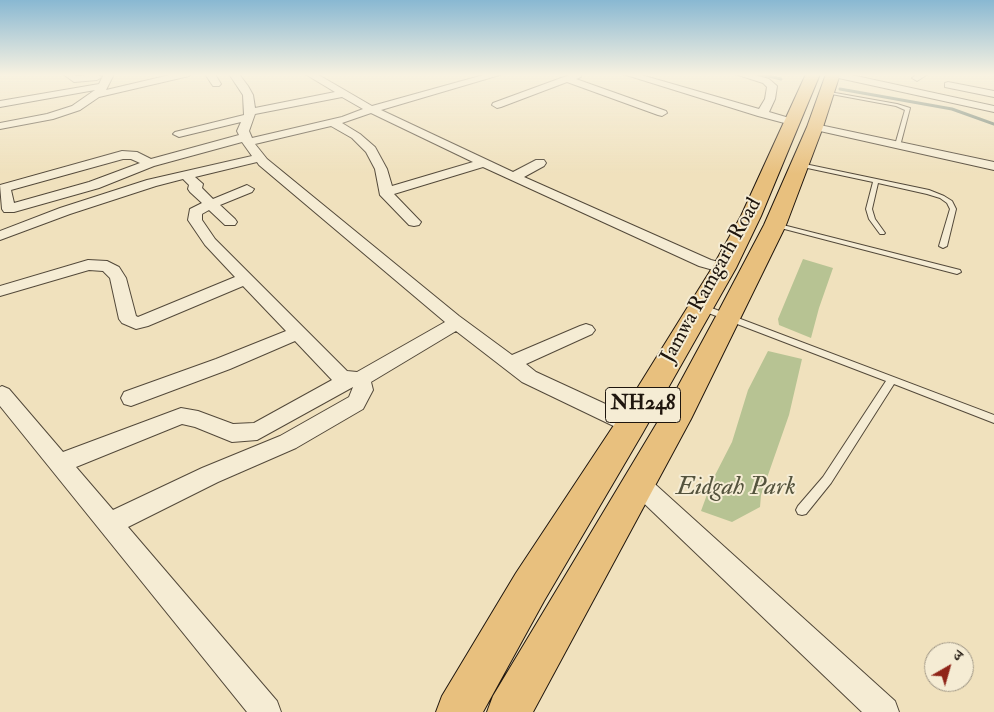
<!DOCTYPE html>
<meta charset="utf-8">
<style>
body{margin:0}
#map{position:relative;width:994px;height:712px;overflow:hidden;background:#f0e1bd;font-family:"IM FELL Double Pica","Noto Serif Devanagari",serif}
canvas{display:block}
.north{position:absolute;left:924px;top:642px;width:50px;height:50px;box-sizing:border-box;background:#f5ecd4;border:1px solid #9f9685;border-radius:50%;rotate:38deg;font-size:14px;font-weight:700;line-height:20px;text-align:center;color:#1f160e}
.north::after{content:'';display:block;margin:auto;width:18px;height:22px;background:#8f2418;clip-path:polygon(50% 0,100% 100%,50% 72%,0 100%)}
</style>
<div id="map">
<canvas width="994" height="712"></canvas>
<div class="north">उ</div>
</div>
<script>
const c = document.querySelector('canvas').getContext('2d');
c.lineJoin = 'round';
function paint(path, color) { c.fillStyle = color; c.fill(path, 'evenodd'); }
const toPath = rows => new Path2D(rows.map(r => 'M' + r).join(''));
function stroke(path, color, width, dash) { c.strokeStyle = color; c.lineWidth = width; c.lineCap = dash ? 'butt' : 'round'; c.setLineDash(dash || []); c.stroke(path); }
function drawText(font, color, halo, rows, align = 'center') {
  c.font = font + ' "IM FELL Double Pica",serif'; c.lineWidth = 4; c.setLineDash([]); c.textBaseline = 'middle'; c.strokeStyle = halo; c.fillStyle = color; for (const [text, x, y, turn = 0] of rows) {
    c.save(); c.translate(x, y); c.rotate((+turn || 0) * Math.PI / 180); c.textAlign = isNaN(turn) ? turn : align; if (halo) c.strokeText(text, 0, 0); c.fillText(text, 0, 0); c.restore();
  }
}
paint(toPath([
 [803,259,833,268,819,308,811,338,779,325,778,319],
 [768,351,802,359,789,415,761,495,760,507,732,522,701,511,712,481,732,442,748,390]
]), '#b7c393');
stroke(toPath([
 [760,74,781,79],
 [840,89,952,109,994,124]
]), '#697b6f', 3);
const service = toPath([
 [824,91,897,104,910,108,900,146,895,145,905,110,896,106,826,93,824,93,824,91],
 [800,163,929,190,944,196,952,201,956,209,947,246,943,248,939,246,950,209,947,203,940,198,927,194,878,183,872,209,875,219,885,233,884,234,880,234,869,219,866,209,873,182,798,166,798,164,800,163],
 [775,223,960,270,961,272,957,274,773,226,772,225,775,223],
 [701,304,994,415,994,423,894,384,831,483,806,514,802,515,798,514,796,510,798,506,823,477,886,381,698,309,697,307,701,304]
]);
const minor = toPath([
 [63,74,74,74,76,76,97,74,102,77,97,80,74,82,63,74],
 [104,74,114,74,106,90,174,74,191,74,189,76,99,97,80,110,53,119,0,129,0,123,47,114,72,106,95,90,0,107,0,101,99,84,104,74],
 [205,74,215,74,221,84,219,86,213,86,205,74],
 [229,74,239,74,248,86,253,95,255,108,335,92,305,74,317,74,372,106,487,74,503,74,381,110,513,172,536,160,544,160,546,163,544,166,524,177,711,260,730,265,732,268,730,271,724,273,699,266,483,167,394,194,421,222,419,225,414,226,409,225,380,195,375,169,366,152,352,138,331,126,255,144,267,159,459,316,512,355,580,326,586,324,592,326,595,330,592,334,526,364,536,372,638,419,642,425,638,431,631,433,624,431,522,382,456,331,371,382,373,390,363,409,296,448,218,482,128,527,277,701,281,712,247,712,0,406,0,387,2,386,9,389,63,452,181,408,198,411,233,424,254,423,332,380,295,341,230,369,131,406,124,404,121,398,124,392,216,359,286,331,243,286,148,326,136,329,122,323,119,319,110,278,103,271,89,270,0,296,0,286,88,260,107,261,119,267,126,278,136,316,138,317,235,277,205,245,188,220,190,209,202,203,190,192,188,189,189,185,183,179,156,186,70,214,0,240,0,231,60,208,147,180,252,156,242,142,154,166,99,188,14,212,4,212,2,209,0,185,122,151,137,152,151,159,239,135,237,131,241,122,179,137,173,134,175,132,244,115,243,95,229,74],
 [342,97,363,109,342,117,252,138,249,131,255,114,342,97],
 [371,113,473,162,392,186,387,169,375,147,360,134,342,123,371,113],
 [123,159,131,159,140,163,89,182,14,203,11,190,123,159],
 [257,162,259,165,445,322,357,372,347,371,215,239,202,220,202,214,209,210,225,225,235,225,237,222,235,219,220,205,252,192,254,189,247,185,213,199,202,188,203,184,195,177,257,162],
 [353,387,349,397,280,436,202,468,113,510,76,467,182,424,195,427,232,442,257,440,353,387],
 [572,74,582,74,581,77,576,79,666,111,667,113,662,116,658,115,567,82,501,107,497,108,492,105,493,103,572,74],
 [623,74,638,74,759,109,765,99,767,87,763,83,735,74,751,74,769,79,777,86,775,99,769,112,796,120,798,122,792,125,758,116,623,74],
 [829,74,847,74,994,106,994,112,834,77,829,74],
 [917,74,928,74,917,81,912,78,917,74],
 [948,82,994,91,994,97,945,87,945,83,948,82],
 [815,124,994,162,994,170,811,129,809,127,815,124],
 [638,473,646,476,895,701,899,712,862,712,630,490,627,483,630,476,638,473]
]);
const trunk = toPath([
 [806,74,820,74,761,216,736,268,642,434,544,601,483,712,436,712,442,696,516,573,620,416,712,268,741,216,806,74],
 [826,74,840,74,823,127,786,225,691,419,533,712,487,712,493,696,669,403,715,318,764,225,807,127,826,74]
]);
stroke(service, '#53493a', 2);
stroke(minor, '#53493a', 2);
stroke(trunk, '#1f160e', 2);
paint(service, '#f5ecd4');
paint(minor, '#f5ecd4');
paint(trunk, '#e8c07e');
const sky = c.createLinearGradient(0, 0, 0, 174);
sky.addColorStop(0, '#89b8d2');
sky.addColorStop(0.43, '#f8f2e1');
sky.addColorStop(1, '#f8f2e100');
c.fillStyle = sky;
c.fillRect(0, 0, 994, 174);
for (const [x, y, w] of [
 [643,405,75]
]) { const box = new Path2D(); box.roundRect(x - w / 2, y - 17.5, w, 35, 4); c.fillStyle = '#f5ecd4'; c.fill(box); stroke(box, '#1f160e', 1); }
drawText('bold 20px', '#1f160e', null, [
 ["NH248",643,405]
]);
drawText('21px', '#1f160e', '#f5ecd4', [
 ["Jamwa Ramgarh Road",712,281,-61]
]);
drawText('italic 25px', '#54533d', '#f5ecd4', [
 ["Eidgah Park",736,489]
]);
</script>
